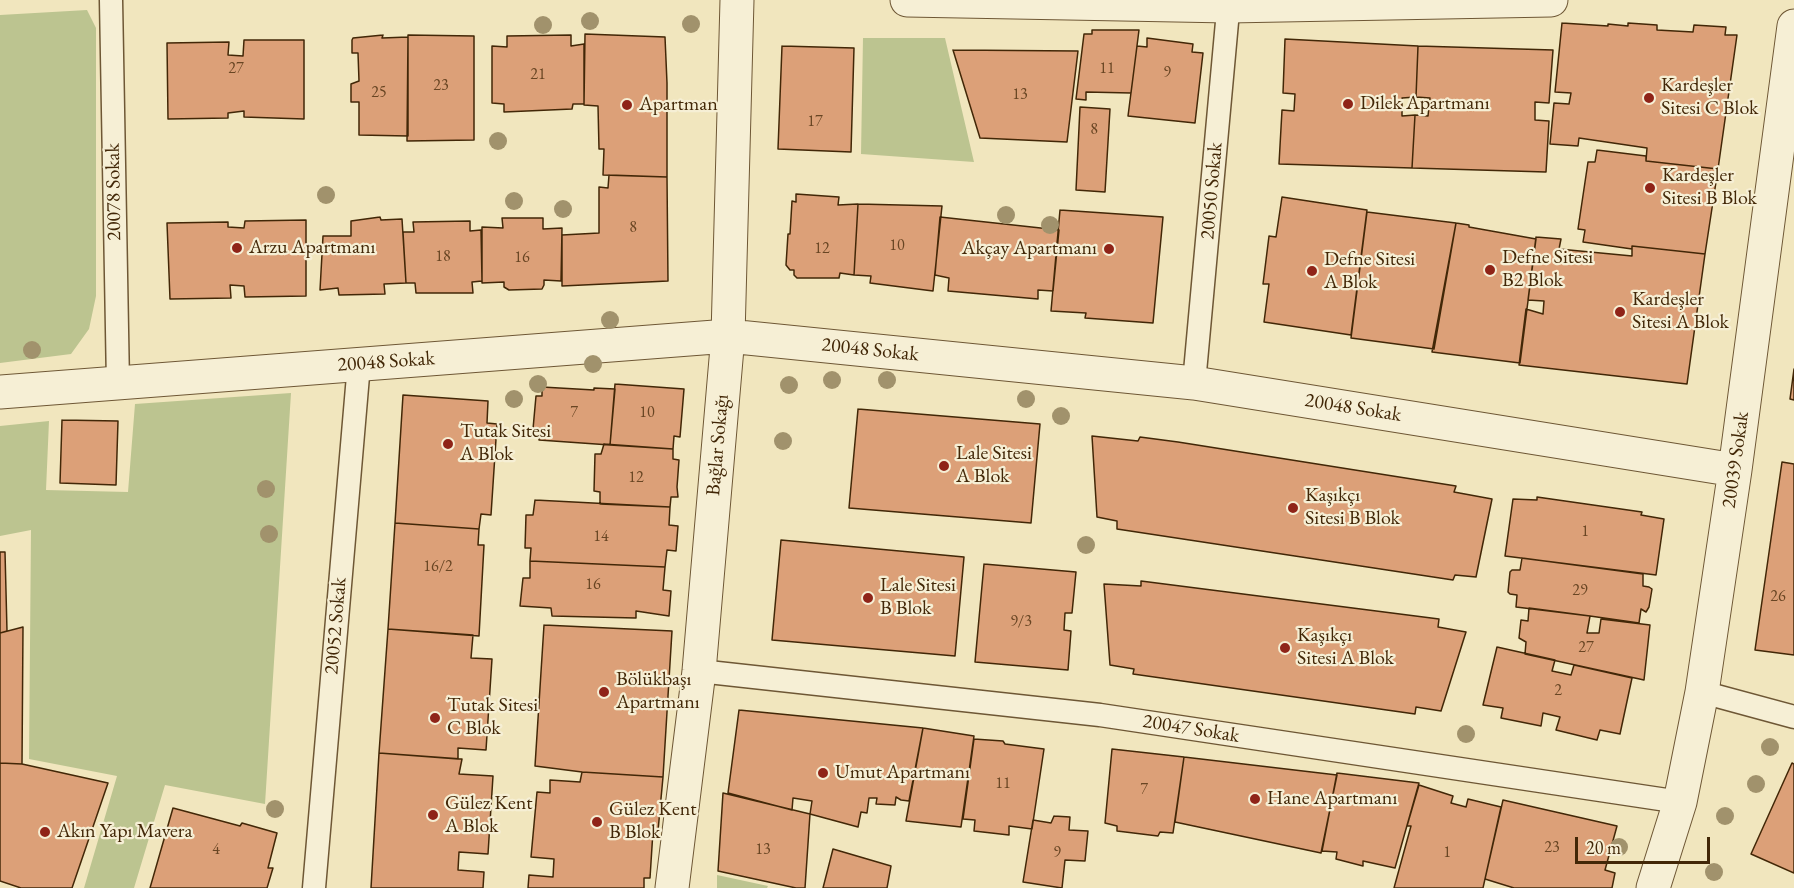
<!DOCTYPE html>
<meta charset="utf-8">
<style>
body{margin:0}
#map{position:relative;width:1794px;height:888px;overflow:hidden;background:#f1e6be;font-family:"EB Garamond",serif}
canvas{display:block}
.scale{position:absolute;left:1575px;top:837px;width:135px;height:27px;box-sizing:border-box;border:3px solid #422707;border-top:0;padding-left:8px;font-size:18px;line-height:21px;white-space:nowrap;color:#422707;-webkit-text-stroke:4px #f6efd5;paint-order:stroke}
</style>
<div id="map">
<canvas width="1794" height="888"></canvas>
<div class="scale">20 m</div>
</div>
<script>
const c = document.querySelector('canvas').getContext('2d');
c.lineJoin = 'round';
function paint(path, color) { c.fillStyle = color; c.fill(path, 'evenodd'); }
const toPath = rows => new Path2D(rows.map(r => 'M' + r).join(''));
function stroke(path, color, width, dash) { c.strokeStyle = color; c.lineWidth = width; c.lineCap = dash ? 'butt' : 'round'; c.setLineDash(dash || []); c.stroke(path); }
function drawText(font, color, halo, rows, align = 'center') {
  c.font = font + ' "EB Garamond",serif'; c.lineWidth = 4.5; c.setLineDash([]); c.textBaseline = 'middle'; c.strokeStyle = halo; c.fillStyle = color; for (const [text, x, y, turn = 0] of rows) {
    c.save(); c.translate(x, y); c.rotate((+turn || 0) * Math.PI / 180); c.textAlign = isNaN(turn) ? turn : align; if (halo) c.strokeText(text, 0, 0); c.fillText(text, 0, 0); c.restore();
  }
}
paint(toPath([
 [87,10,96,28,96,296,89,329,71,354,0,363,0,15],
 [863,38,945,38,974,162,861,154],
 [291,393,265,804,165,785,134,888,84,888,117,776,29,759,31,530,0,536,0,426,49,421,46,490,128,492,135,404],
 [717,875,768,886,767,888,717,888]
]), '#bcc490');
const building = toPath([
 [1562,23,1608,26,1608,24,1628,26,1628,23,1657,25,1657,30,1693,32,1694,25,1726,27,1725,35,1737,35,1718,169,1646,161,1647,148,1579,138,1578,146,1550,144,1554,103,1569,104,1571,93,1555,92,1562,23],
 [1092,30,1139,30,1131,93,1086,92,1086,100,1076,99,1084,34,1092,34,1092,30],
 [585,34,665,37,667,83,667,177,603,175,604,149,599,149,598,106,584,105,585,34],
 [383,35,382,38,408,37,408,136,359,135,359,102,351,102,351,84,359,81,358,53,352,53,352,40,353,38,383,35],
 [408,35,474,36,474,140,407,141,408,35],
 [571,35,571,46,584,44,584,104,573,104,572,109,504,112,504,104,492,103,492,46,507,47,507,36,571,35],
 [1147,38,1193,44,1192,52,1203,53,1195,123,1128,116,1137,46,1147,47,1147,38],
 [1285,39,1418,46,1416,97,1402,98,1402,116,1415,115,1412,168,1279,164,1282,110,1294,111,1295,94,1283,93,1285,39],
 [244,40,304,40,304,119,244,117,244,111,228,113,228,118,168,119,167,43,229,42,228,55,243,56,244,40],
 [782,46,854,48,851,152,778,149,782,46],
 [1418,46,1553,50,1549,103,1535,102,1535,120,1549,121,1546,172,1412,168,1415,115,1428,116,1430,98,1416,97,1418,46],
 [953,50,1078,51,1067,142,980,138,953,50],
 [1080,107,1110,109,1105,192,1076,190,1080,107],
 [1597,150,1646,156,1646,161,1718,169,1705,254,1632,246,1632,249,1583,242,1585,230,1578,229,1588,162,1595,162,1597,150],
 [609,175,667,177,668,281,562,286,562,235,599,233,599,187,608,188,609,175],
 [796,194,839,197,838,205,858,204,854,275,840,273,839,278,797,278,794,275,794,270,790,270,786,265,788,234,790,234,792,201,796,202,796,194],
 [1282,197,1367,210,1351,335,1264,322,1269,284,1263,284,1269,236,1276,237,1282,197],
 [858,204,942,206,933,291,870,283,871,276,854,275,858,204],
 [1060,210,1163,217,1153,323,1085,318,1086,313,1051,311,1060,210],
 [1367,212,1456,223,1434,349,1351,338,1367,212],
 [380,217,381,220,402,219,406,283,384,284,385,294,339,295,338,288,320,290,323,236,351,236,351,221,380,217],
 [940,217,1059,230,1053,291,1038,290,1038,299,948,291,949,278,935,275,940,217],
 [502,218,543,218,543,229,562,228,561,281,544,280,544,285,542,289,509,290,504,287,504,282,482,283,482,227,503,228,502,218],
 [306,220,306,296,245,297,244,286,230,285,231,298,170,299,167,223,228,222,228,227,244,228,245,221,306,220],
 [470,221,470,231,481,230,482,281,472,282,473,293,416,293,415,283,406,283,403,232,414,232,413,222,470,221],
 [1456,223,1469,225,1469,227,1536,239,1520,363,1432,352,1456,223],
 [1536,237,1561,239,1559,249,1632,256,1632,246,1705,254,1687,384,1519,365,1526,309,1543,314,1544,301,1528,300,1536,237],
 [1794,369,1794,400,1790,399,1794,369],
 [615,384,684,389,680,437,674,436,673,449,610,445,615,384],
 [542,387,594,390,594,388,615,389,610,445,539,440,540,429,533,429,536,396,542,396,542,387],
 [403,395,488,401,487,423,497,424,491,515,481,514,479,529,395,523,403,395],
 [858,409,1040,424,1031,523,849,508,858,409],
 [62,420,118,421,116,485,60,483,62,420],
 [1092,436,1138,441,1140,437,1178,442,1456,486,1454,492,1492,499,1476,577,1455,575,1453,580,1117,529,1117,521,1097,517,1092,436],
 [604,444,673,449,673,459,679,460,677,487,678,497,671,497,670,507,600,504,600,492,594,491,595,454,601,454,604,444],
 [1782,462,1794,464,1794,655,1755,650,1782,462],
 [1537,497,1642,512,1641,515,1664,519,1656,575,1505,556,1513,499,1537,500,1537,497],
 [535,500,670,507,669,525,678,526,676,551,667,550,665,567,530,561,531,548,525,548,526,515,533,515,535,500],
 [395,523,479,529,478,545,484,545,479,636,388,629,395,523],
 [781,540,964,557,955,656,772,640,781,540],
 [0,552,5,552,7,631,0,633,0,552],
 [1522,558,1643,574,1643,586,1649,587,1652,589,1649,607,1646,612,1641,609,1639,623,1590,616,1516,607,1517,595,1510,594,1508,592,1510,572,1512,570,1520,570,1522,558],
 [530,561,665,567,663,590,671,591,669,616,636,611,636,618,552,616,551,608,520,606,523,578,530,578,530,561],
 [984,564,1076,572,1072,613,1065,613,1064,630,1071,631,1068,670,975,662,984,564],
 [1141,581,1439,619,1438,627,1466,632,1441,711,1416,707,1415,714,1133,674,1134,669,1110,665,1104,584,1141,586,1141,581],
 [1529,608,1590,616,1587,633,1599,633,1601,619,1650,625,1644,680,1525,654,1526,642,1519,638,1521,620,1528,621,1529,608],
 [544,625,672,631,663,777,582,772,535,766,544,625],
 [23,627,22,764,0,763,0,633,23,627],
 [388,629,473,635,471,658,492,659,486,750,458,748,458,759,379,753,388,629],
 [1497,647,1555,660,1552,671,1571,675,1574,665,1632,678,1620,734,1600,730,1597,740,1556,730,1560,717,1543,713,1541,726,1501,718,1503,708,1483,705,1497,647],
 [739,710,923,728,909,801,901,800,896,797,895,805,876,804,877,798,869,798,867,813,861,812,858,827,810,814,812,801,793,798,792,810,728,793,739,710],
 [923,728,974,736,961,827,906,821,923,728],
 [974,739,1003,741,1005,744,1044,749,1032,829,1009,826,1009,835,974,831,975,820,963,819,974,739],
 [1112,749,1184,757,1173,833,1160,832,1158,836,1117,831,1117,826,1105,823,1112,749],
 [379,753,462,759,459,774,493,776,488,854,459,852,458,870,484,872,483,888,371,888,379,753],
 [1184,757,1337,775,1321,853,1175,822,1184,757],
 [0,763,22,764,108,783,72,888,21,888,0,881,0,763],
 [1792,763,1794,764,1794,873,1751,854,1792,763],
 [582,772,663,777,658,831,653,831,650,878,644,878,644,888,528,888,529,875,553,877,554,859,531,857,537,792,550,793,550,780,580,782,582,772],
 [1337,773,1419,783,1395,868,1363,861,1363,866,1336,859,1337,852,1322,851,1337,773],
 [1419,785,1453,796,1451,803,1466,807,1468,799,1501,807,1483,888,1394,888,1411,826,1407,826,1419,785],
 [723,793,810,814,805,888,796,888,718,871,723,793],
 [1503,800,1617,826,1605,870,1615,873,1612,888,1514,888,1485,879,1503,800],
 [173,808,240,826,242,823,277,833,268,868,273,868,267,888,150,888,173,808],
 [1054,816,1070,817,1069,830,1088,831,1085,861,1065,860,1062,888,1023,882,1033,820,1051,823,1054,816],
 [833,849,891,866,887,888,823,888,833,849]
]);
paint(building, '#dca078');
stroke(building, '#422707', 1.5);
const service = toPath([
 [111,0,118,384],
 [1194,383,1229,0],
 [699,671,1100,715,1680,802],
 [1702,692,1794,717],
 [314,888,359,364]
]);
const minor = toPath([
 [907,0,1229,6,1551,0],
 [0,392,728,336,1194,383,1735,470],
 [672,888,699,671,728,336,737,0],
 [1653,888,1680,802,1702,692,1735,470,1794,26]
]);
stroke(service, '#6e5735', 25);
stroke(minor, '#6e5735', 35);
stroke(service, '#f6efd5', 22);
stroke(minor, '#f6efd5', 33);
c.fillStyle = '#a1926c';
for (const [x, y] of [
 [590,21],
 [691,24],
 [543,25],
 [498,141],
 [326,195],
 [514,201],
 [563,209],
 [1006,215],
 [1050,225],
 [610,320],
 [32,350],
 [593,364],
 [832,380],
 [887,380],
 [538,384],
 [789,385],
 [514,399],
 [1026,399],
 [1061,416],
 [783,441],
 [266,489],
 [269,534],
 [1086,545],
 [1466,734],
 [1770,747],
 [1756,784],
 [275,809],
 [1725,816],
 [1619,847],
 [1714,872]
]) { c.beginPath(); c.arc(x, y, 9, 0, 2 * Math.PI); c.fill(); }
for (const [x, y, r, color] of [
 [1649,98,6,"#8f2418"],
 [1348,104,6,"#8f2418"],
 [627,105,6,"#8f2418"],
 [1650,188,6,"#8f2418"],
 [237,248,6,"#8f2418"],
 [1109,249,6,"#8f2418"],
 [1490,270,6,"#8f2418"],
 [1312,271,6,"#8f2418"],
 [1620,312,6,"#8f2418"],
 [448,444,6,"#8f2418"],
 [944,466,6,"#8f2418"],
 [1293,508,6,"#8f2418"],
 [868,598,6,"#8f2418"],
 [1285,648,6,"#8f2418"],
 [604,692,6,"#8f2418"],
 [435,718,6,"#8f2418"],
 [823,773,6,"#8f2418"],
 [1255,799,6,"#8f2418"],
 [433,815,6,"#8f2418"],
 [597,822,6,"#8f2418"],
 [45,832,6,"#8f2418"]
]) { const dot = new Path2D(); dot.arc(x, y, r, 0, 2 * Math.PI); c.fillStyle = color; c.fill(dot); stroke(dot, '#f6efd5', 2); }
drawText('16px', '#684523', null, [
 ["27",236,69],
 ["11",1107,69],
 ["9",1167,73],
 ["21",538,75],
 ["23",441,86],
 ["25",379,93],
 ["13",1020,95],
 ["17",815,122],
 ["8",1094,130],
 ["8",633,228],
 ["10",897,246],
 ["12",822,249],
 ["18",443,257],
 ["16",522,258],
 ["7",574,413],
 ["10",647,413],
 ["12",636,478],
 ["1",1585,532],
 ["14",601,537],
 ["16/2",438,567],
 ["16",593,585],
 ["29",1580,591],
 ["26",1778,597],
 ["9/3",1021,622],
 ["27",1586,648],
 ["2",1558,691],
 ["11",1003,784],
 ["7",1144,790],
 ["23",1552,848],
 ["4",216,850],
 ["13",763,850],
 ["9",1057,853],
 ["1",1447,853]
]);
drawText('20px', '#422707', '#f6efd5', [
 ["Kardeşler",1661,86],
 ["Sitesi C Blok",1661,109],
 ["Dilek Apartmanı",1360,104],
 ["Apartman",639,105],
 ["Kardeşler",1662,176],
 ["Sitesi B Blok",1662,199],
 ["Arzu Apartmanı",249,248],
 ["Akçay Apartmanı",1097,249,"right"],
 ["Defne Sitesi",1502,258],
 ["B2 Blok",1502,281],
 ["Defne Sitesi",1324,260],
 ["A Blok",1324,283],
 ["Kardeşler",1632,300],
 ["Sitesi A Blok",1632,323],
 ["Tutak Sitesi",460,432],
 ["A Blok",460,455],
 ["Lale Sitesi",956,454],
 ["A Blok",956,477],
 ["Kaşıkçı",1305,496],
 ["Sitesi B Blok",1305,519],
 ["Lale Sitesi",880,586],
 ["B Blok",880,609],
 ["Kaşıkçı",1297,636],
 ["Sitesi A Blok",1297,659],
 ["Bölükbaşı",616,680],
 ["Apartmanı",616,703],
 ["Tutak Sitesi",447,706],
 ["C Blok",447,729],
 ["Umut Apartmanı",835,773],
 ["Hane Apartmanı",1267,799],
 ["Gülez Kent",445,804],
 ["A Blok",445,827],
 ["Gülez Kent",609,810],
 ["B Blok",609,833],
 ["Akın Yapı Mavera",57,832]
], 'left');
drawText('20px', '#422707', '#f6efd5', [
 ["20050 Sokak",1212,191,-85],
 ["20078 Sokak",114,192,-91],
 ["20048 Sokak",870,350,6],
 ["20048 Sokak",386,362,-4],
 ["20048 Sokak",1353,408,9],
 ["Bağlar Sokağı",718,445,-85],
 ["20039 Sokak",1736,460,-82],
 ["20052 Sokak",336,626,-85],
 ["20047 Sokak",1191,729,9]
]);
</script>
